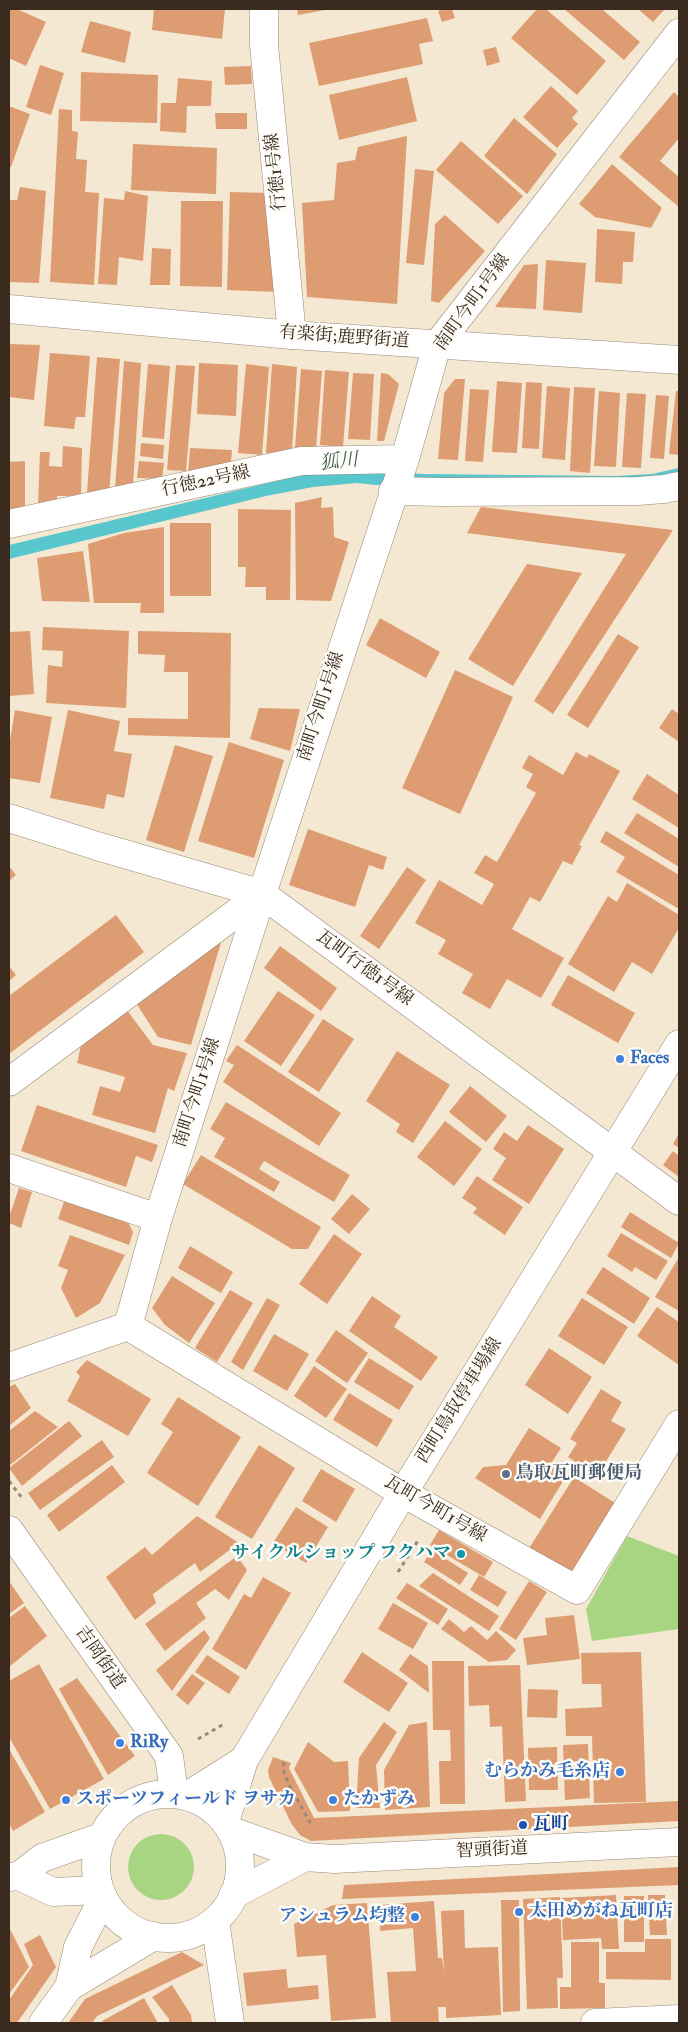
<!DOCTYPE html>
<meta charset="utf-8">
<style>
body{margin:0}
#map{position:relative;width:688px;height:2032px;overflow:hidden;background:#f5e8d2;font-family:"IM FELL Double Pica",serif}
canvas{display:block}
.frame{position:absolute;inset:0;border:10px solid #3b2a1e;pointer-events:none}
</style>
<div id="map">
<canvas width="688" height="2032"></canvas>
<div class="frame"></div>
</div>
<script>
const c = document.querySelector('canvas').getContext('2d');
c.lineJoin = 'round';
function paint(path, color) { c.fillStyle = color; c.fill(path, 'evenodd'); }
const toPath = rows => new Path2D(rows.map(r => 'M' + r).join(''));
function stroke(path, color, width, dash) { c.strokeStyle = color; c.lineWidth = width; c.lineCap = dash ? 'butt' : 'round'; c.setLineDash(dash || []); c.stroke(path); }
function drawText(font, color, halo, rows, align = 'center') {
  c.font = font + ' "IM FELL Double Pica","Noto Serif JP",serif'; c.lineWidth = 5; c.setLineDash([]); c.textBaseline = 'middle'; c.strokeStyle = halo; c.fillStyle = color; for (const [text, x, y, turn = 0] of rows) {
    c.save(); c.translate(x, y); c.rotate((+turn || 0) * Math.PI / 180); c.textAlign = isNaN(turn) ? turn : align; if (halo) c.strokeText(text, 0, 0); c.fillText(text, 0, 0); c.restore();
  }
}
paint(toPath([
 [627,1536,679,1556,679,1629,592,1641,586,1609],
 '128 1867a33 33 0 1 1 66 0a33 33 0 1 1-66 0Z'
]), '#a7d582');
paint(toPath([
 [679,468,679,479,465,485,376,485,357,483,313,487,266,496,9,559,9,545,297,476,354,469,423,474,616,476,652,474]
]), '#58c6cd');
paint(toPath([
 [9,9,17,9,46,22,26,66,9,58],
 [154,9,225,9,222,39,152,30],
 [297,9,325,9,325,10,298,15],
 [446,9,452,9,455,18,442,22,438,11],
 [537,9,546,9,606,61,577,95,511,38],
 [564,9,602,9,640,42,624,60],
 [638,9,665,9,653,22],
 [427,18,433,41,419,44,423,64,319,86,309,43],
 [90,21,131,32,125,63,81,52],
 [496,47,500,62,487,66,483,50],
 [40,65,64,73,51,115,26,107],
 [251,66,252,84,225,85,224,67],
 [81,72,158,75,157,123,80,121],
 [407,77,417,121,339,140,329,95],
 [178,78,212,81,211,106,187,106,186,133,160,131,161,103,176,103],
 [551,86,578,111,572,118,578,124,557,148,523,117],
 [674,92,679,97,679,138,660,161,679,177,679,207,619,157],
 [9,106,30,114,11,167,9,166],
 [59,109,72,110,72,131,78,132,76,159,87,160,85,192,99,193,94,285,50,282],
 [215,113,247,113,247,129,216,129],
 [514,118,557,154,527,194,484,156],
 [407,136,397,304,307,297,302,203,334,200,337,163,355,160,358,147],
 [461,141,523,196,498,224,436,170],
 [133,144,217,148,216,194,131,190],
 [612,164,662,208,651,228,595,217,579,204],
 [415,169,434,171,424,265,406,263],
 [20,187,46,191,39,283,9,282,9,200,17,200],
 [125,191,148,196,143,261,119,257,117,285,98,284,104,198,124,200],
 [230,192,269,193,277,292,227,290],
 [181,201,223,201,222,287,180,286],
 [445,215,485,251,439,303,431,301,435,224],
 [597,229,635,232,633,262,623,262,622,284,595,282],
 [152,248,171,249,170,285,150,285],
 [546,260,586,263,582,313,543,310],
 [538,264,536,309,495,307,524,265],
 [9,344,40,345,34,400,9,397],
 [50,353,90,356,85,417,76,417,74,429,44,426],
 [97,357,120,359,109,493,87,492],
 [124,361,141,363,133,485,115,489],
 [199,363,238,365,236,416,197,414],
 [148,364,170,366,164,439,142,437],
 [246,364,269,367,262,455,238,453],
 [272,364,297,367,292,451,266,453],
 [176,365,195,366,186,471,167,470],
 [301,369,322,371,316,449,295,447],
 [325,370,349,372,343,447,320,445],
 [353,373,374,374,370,440,348,439],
 [381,373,388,374,399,384,384,441,377,441],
 [455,379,465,379,458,460,438,459,444,393],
 [497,381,522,383,517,453,492,452],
 [526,382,542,383,539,449,522,448],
 [547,386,570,388,565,460,542,458],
 [574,387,595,388,590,473,570,471],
 [470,389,489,390,483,462,465,461],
 [599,391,620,393,616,467,594,466],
 [676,391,679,391,679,455,669,454],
 [627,393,646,394,641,468,622,467],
 [656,395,669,396,664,459,650,458],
 [141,443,164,445,163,459,140,456],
 [63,446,82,448,81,496,57,496,57,507,38,506,40,452,50,452,49,466,62,467],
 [190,448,232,450,231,462,188,475],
 [25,461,25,509,9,514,9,462],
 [139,461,164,463,162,479,137,478],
 [322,497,321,508,333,507,334,537,349,542,331,601,296,600,295,503],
 [481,507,673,530,553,714,534,701,626,554,467,533],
 [238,509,291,510,290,600,266,600,266,587,245,587,246,567,238,567],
 [170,523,211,523,211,596,170,596],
 [164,527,164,613,140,613,141,603,94,603,88,544,124,533],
 [83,551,90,602,42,601,37,558],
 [527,564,582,573,513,686,468,659],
 [380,618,440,652,426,678,366,645],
 [43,627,129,631,126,708,46,703,48,665,62,667,63,651,42,650],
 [30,631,34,694,9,696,9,632],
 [138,631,231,633,230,738,128,735,128,718,188,719,188,672,164,672,165,655,138,654],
 [618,634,639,647,588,728,567,715],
 [455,670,513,697,460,814,402,788],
 [259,708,300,709,290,751,250,739],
 [672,709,679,714,679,742,659,728],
 [15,710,52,717,40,783,9,778,9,746],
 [68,710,120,721,114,751,132,754,124,798,107,794,104,809,50,798],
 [229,742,284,760,254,858,198,841],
 [175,745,213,756,184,852,146,840],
 [576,752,587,758,589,754,620,771,579,845,582,846,572,865,563,861,540,902,530,897,512,929,564,958,541,998,507,979,490,1009,462,993,473,974,438,954,446,940,415,923,439,880,482,905,494,884,474,873,485,855,497,862,536,793,526,787,533,774,522,768,529,755,563,775],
 [647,774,679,795,679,828,632,799],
 [637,813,679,839,679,867,624,833],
 [308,829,387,857,383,870,369,865,355,907,289,885],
 [606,831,679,875,679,909,616,872,625,857,600,842],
 [9,866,16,875,9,881],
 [407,867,426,880,379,949,360,936],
 [627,883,679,915,679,928,652,974,632,962,614,992,568,964,608,896,617,902],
 [116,915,144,952,9,1054,9,996],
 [222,939,191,1045,158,1037,136,1003],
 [280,946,337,988,321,1011,264,968],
 [9,966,16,975,9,981],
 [568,975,635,1013,618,1043,551,1005],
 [278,991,315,1015,281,1066,244,1041],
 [126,1009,153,1045,187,1053,174,1091,168,1088,155,1133,92,1115,100,1086,120,1092,125,1077,77,1063,82,1041],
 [323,1019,354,1039,319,1092,288,1072],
 [237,1045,341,1113,319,1146,223,1082,234,1065,226,1061],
 [397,1051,450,1085,413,1143,396,1132,400,1124,366,1101],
 [470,1086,507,1116,486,1142,449,1112],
 [226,1102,350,1175,334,1202,264,1161,259,1169,280,1182,274,1192,214,1157,225,1138,210,1129],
 [37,1105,158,1145,152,1162,136,1156,126,1187,21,1151],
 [445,1121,482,1149,454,1186,417,1157],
 [528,1125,564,1149,529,1204,492,1180,506,1158,493,1149,504,1132,517,1141],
 [679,1133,679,1148,673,1144],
 [673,1151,679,1156,679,1177,663,1165],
 [201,1155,321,1227,308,1249,292,1249,183,1184],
 [477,1176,523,1207,505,1235,473,1213,477,1208,462,1198],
 [19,1188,32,1192,21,1228,9,1223,9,1217],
 [352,1194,370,1209,349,1234,331,1219],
 [65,1199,128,1222,133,1232,129,1245,58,1219],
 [630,1212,679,1243,671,1258,621,1227],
 [621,1233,668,1261,656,1280,635,1267,632,1272,607,1256],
 [334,1234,362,1254,327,1304,299,1284],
 [70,1235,125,1255,100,1303,76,1318,61,1288,68,1270,58,1266],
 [190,1246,233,1272,221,1293,178,1268],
 [679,1257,679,1311,655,1297],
 [603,1267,650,1298,634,1324,586,1293],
 [172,1276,215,1303,189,1343,165,1325,152,1308],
 [230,1290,253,1303,217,1362,195,1348],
 [372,1296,401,1316,394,1327,438,1357,421,1381,349,1331],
 [267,1298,280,1305,243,1370,231,1362],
 [582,1298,628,1327,604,1365,558,1336],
 [657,1307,679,1322,679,1365,637,1336],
 [336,1330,368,1353,347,1383,315,1361],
 [274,1334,309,1354,287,1391,253,1371],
 [549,1348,592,1377,568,1414,525,1385],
 [369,1358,414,1386,399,1410,354,1382],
 [87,1360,151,1399,128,1436,67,1401,80,1376,76,1372],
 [314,1366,347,1389,326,1418,294,1396],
 [15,1384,31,1408,9,1426,9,1387],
 [601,1389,622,1402,611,1421,626,1429,597,1476,568,1457,577,1443,570,1439],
 [349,1393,393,1420,377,1447,333,1420],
 [178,1397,241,1437,198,1506,147,1473,173,1432,161,1424],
 [35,1411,58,1427,9,1466,9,1431],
 [69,1421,82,1436,22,1486,9,1468],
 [529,1428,561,1448,552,1462,568,1473,540,1519,475,1478,483,1467,506,1465],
 [102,1440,114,1457,40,1510,28,1493],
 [259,1445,295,1468,252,1539,215,1517],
 [112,1465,125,1482,59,1532,47,1515],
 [321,1469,355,1489,336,1522,302,1501],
 [574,1477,615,1503,569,1576,528,1550],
 [296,1507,328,1527,306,1563,273,1543],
 [197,1516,239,1543,200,1572,195,1563,153,1594,156,1603,135,1620,106,1577,145,1547,152,1555],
 [439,1530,493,1562,484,1577,430,1545],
 [432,1550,468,1573,460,1585,424,1562],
 [237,1556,247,1570,229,1600,215,1589,196,1603,206,1618,165,1651,145,1624],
 [433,1573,499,1616,489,1631,419,1586],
 [479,1575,507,1592,498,1607,470,1590],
 [263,1577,291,1593,246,1670,212,1649,244,1594,251,1598],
 [9,1581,24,1603,9,1614],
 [529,1581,547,1592,516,1640,499,1629],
 [407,1583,448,1609,438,1625,396,1598],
 [393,1603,428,1623,413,1649,378,1629],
 [25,1606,47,1636,9,1667,9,1618],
 [574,1615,580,1659,527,1665,523,1638,547,1635,545,1618],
 [449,1619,464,1632,471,1626,487,1640,496,1631,516,1650,507,1660,489,1662,441,1629],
 [204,1630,210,1638,172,1691,156,1670],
 [362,1652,408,1683,389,1712,343,1682],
 [641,1652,646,1802,594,1803,592,1736,566,1736,565,1709,602,1707,601,1684,582,1684,581,1653],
 [410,1654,428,1666,429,1693,399,1670],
 [207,1655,240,1677,229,1694,195,1672],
 [432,1661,464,1661,465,1804,440,1804,439,1761,451,1761,450,1730,433,1730],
 [39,1664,104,1779,50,1809,9,1737,9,1681],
 [520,1665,526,1801,505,1802,502,1726,490,1727,489,1705,469,1706,468,1666],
 [192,1674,205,1683,188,1705,176,1695],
 [77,1678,135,1756,108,1775,59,1689],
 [528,1689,558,1690,557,1718,527,1717],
 [384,1722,397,1732,376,1765,380,1808,356,1808,359,1758],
 [427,1722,430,1807,385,1810,384,1770,409,1725],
 [308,1742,334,1762,348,1761,350,1811,318,1812,294,1769],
 [588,1744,590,1798,565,1800,563,1745],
 [557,1747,558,1790,529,1790,528,1748],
 [9,1749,45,1812,13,1831,9,1823],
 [273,1757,291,1763,289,1768,314,1818,679,1801,679,1821,311,1841,300,1835,291,1823,269,1777,268,1770],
 [679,1867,679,1885,342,1899,344,1885],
 [616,1895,619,1949,602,1949,601,1938,563,1940,561,1898],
 [648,1895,665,1895,667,1935,650,1935],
 [624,1896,644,1896,644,1942,624,1942],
 [560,1897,563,1978,557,1978,558,2008,527,2009,523,1899],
 [501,1900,519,1900,520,2011,503,2012],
 [434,1901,438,1958,442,1958,444,1972,441,1911,464,1910,465,1948,498,1947,501,2015,446,2018,446,2007,438,2007,439,2023,391,2023,387,1972,416,1971,413,1928,380,1931,379,1905],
 [367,1903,376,2018,331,2021,326,1955,297,1957,294,1924,333,1905],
 [9,1927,29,1967,9,1994],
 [40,1935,56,1967,17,2023,9,2023,9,2000,33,1965,24,1944],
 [645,1939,671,1939,671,1980,606,1979,606,1952,645,1952],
 [571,1942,599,1942,599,1983,605,1983,605,2008,560,2009,560,1987,571,1987],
 [182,1952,204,1965,97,2016,92,2023,68,2023,85,1999],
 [286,1969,288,1988,318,1985,319,1999,247,2006,243,1973],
 [172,1985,191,2015,192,2023,169,2023,169,2019,152,1997],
 [144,1998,158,2023,104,2023,102,2021]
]), '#dd9c71');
const minor = toPath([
 [264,9,264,45,292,335],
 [393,491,442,492,638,491,664,489,679,486],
 [9,524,301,461,405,459],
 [9,818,97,846,262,894,679,1201],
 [9,1082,262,894],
 [9,1168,158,1218],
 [128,1326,403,1493,577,1590,679,1424],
 [9,1367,128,1326,158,1218,262,894,405,459,437,345,679,33],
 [215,1921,230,2023],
 [595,2023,679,2019]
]);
const tertiary = toPath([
 [9,309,292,335,679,360],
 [9,1530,169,1756,174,1793],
 [231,1831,305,1857,334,1859,679,1842],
 [19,1876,42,1858,101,1837],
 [9,1877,19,1876,53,1892,100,1890],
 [233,1895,305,1857]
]);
const secondary = toPath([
 '96 1866a72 72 0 1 1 144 0a72 72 0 1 1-144 0Z',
 [187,1796,244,1760],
 [225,1822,244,1760,403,1493,679,1044],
 [69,1987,78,1947,103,1898],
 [43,2023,69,1987,154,1936]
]);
stroke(minor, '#988978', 29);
stroke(tertiary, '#988978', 29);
stroke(secondary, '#988978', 29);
stroke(toPath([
 [9,1481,22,1498],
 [398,1572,419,1539],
 [198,1739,224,1724],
 [284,1762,283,1769,289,1785,311,1824]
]), '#988978', 3, [4, 4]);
stroke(minor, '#fff', 28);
stroke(tertiary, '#fff', 28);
stroke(secondary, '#fff', 28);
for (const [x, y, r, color] of [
 [620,1059,5,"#3f7fe0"],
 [506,1474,5,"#5c6f8a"],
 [461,1554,5,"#0f9aa8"],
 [120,1743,5,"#3f7fe0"],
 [620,1772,5,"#3f7fe0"],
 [66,1800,5,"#3f7fe0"],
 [333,1800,5,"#3f7fe0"],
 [523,1825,5,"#1a4fb4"],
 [519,1912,5,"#3f7fe0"],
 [415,1917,5,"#3f7fe0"]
]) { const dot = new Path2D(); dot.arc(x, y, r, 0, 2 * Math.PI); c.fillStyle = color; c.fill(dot); stroke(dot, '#fdfcf7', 2); }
drawText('18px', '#3b2a1e', '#fdfcf7', [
 ["行徳1号線",277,172,-96],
 ["南町今町1号線",473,303,-54],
 ["有楽街;鹿野街道",344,338,4],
 ["行徳22号線",206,482,-12],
 ["南町今町1号線",322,707,-72],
 ["瓦町行徳1号線",364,969,36],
 ["南町今町1号線",198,1093,-72],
 ["西町鳥取停車場線",460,1401,-58],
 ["瓦町今町1号線",435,1510,30],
 ["吉岡街道",99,1658,55],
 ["智頭街道",492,1851,-3]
]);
drawText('bold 18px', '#366cbe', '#fdfcf7', [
 ["Faces",630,1059],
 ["RiRy",130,1743],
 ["むらかみ毛糸店",610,1772,"right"],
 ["スポーツフィールド ヲサカ",76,1800],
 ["たかずみ",343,1800],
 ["太田めがね瓦町店",529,1912],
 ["アシュラム均整",405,1917,"right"]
], 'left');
drawText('bold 18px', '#4e5e75', '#fdfcf7', [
 ["鳥取瓦町郵便局",516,1474]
], 'left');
drawText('bold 18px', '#0d838f', '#fdfcf7', [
 ["サイクルショップ フクハマ",451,1554]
], 'right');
drawText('bold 18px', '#164399', '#fdfcf7', [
 ["瓦町",533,1825]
], 'left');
drawText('italic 19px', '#45615b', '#fdfcf7', [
 ["狐川",339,463,-6]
]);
</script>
